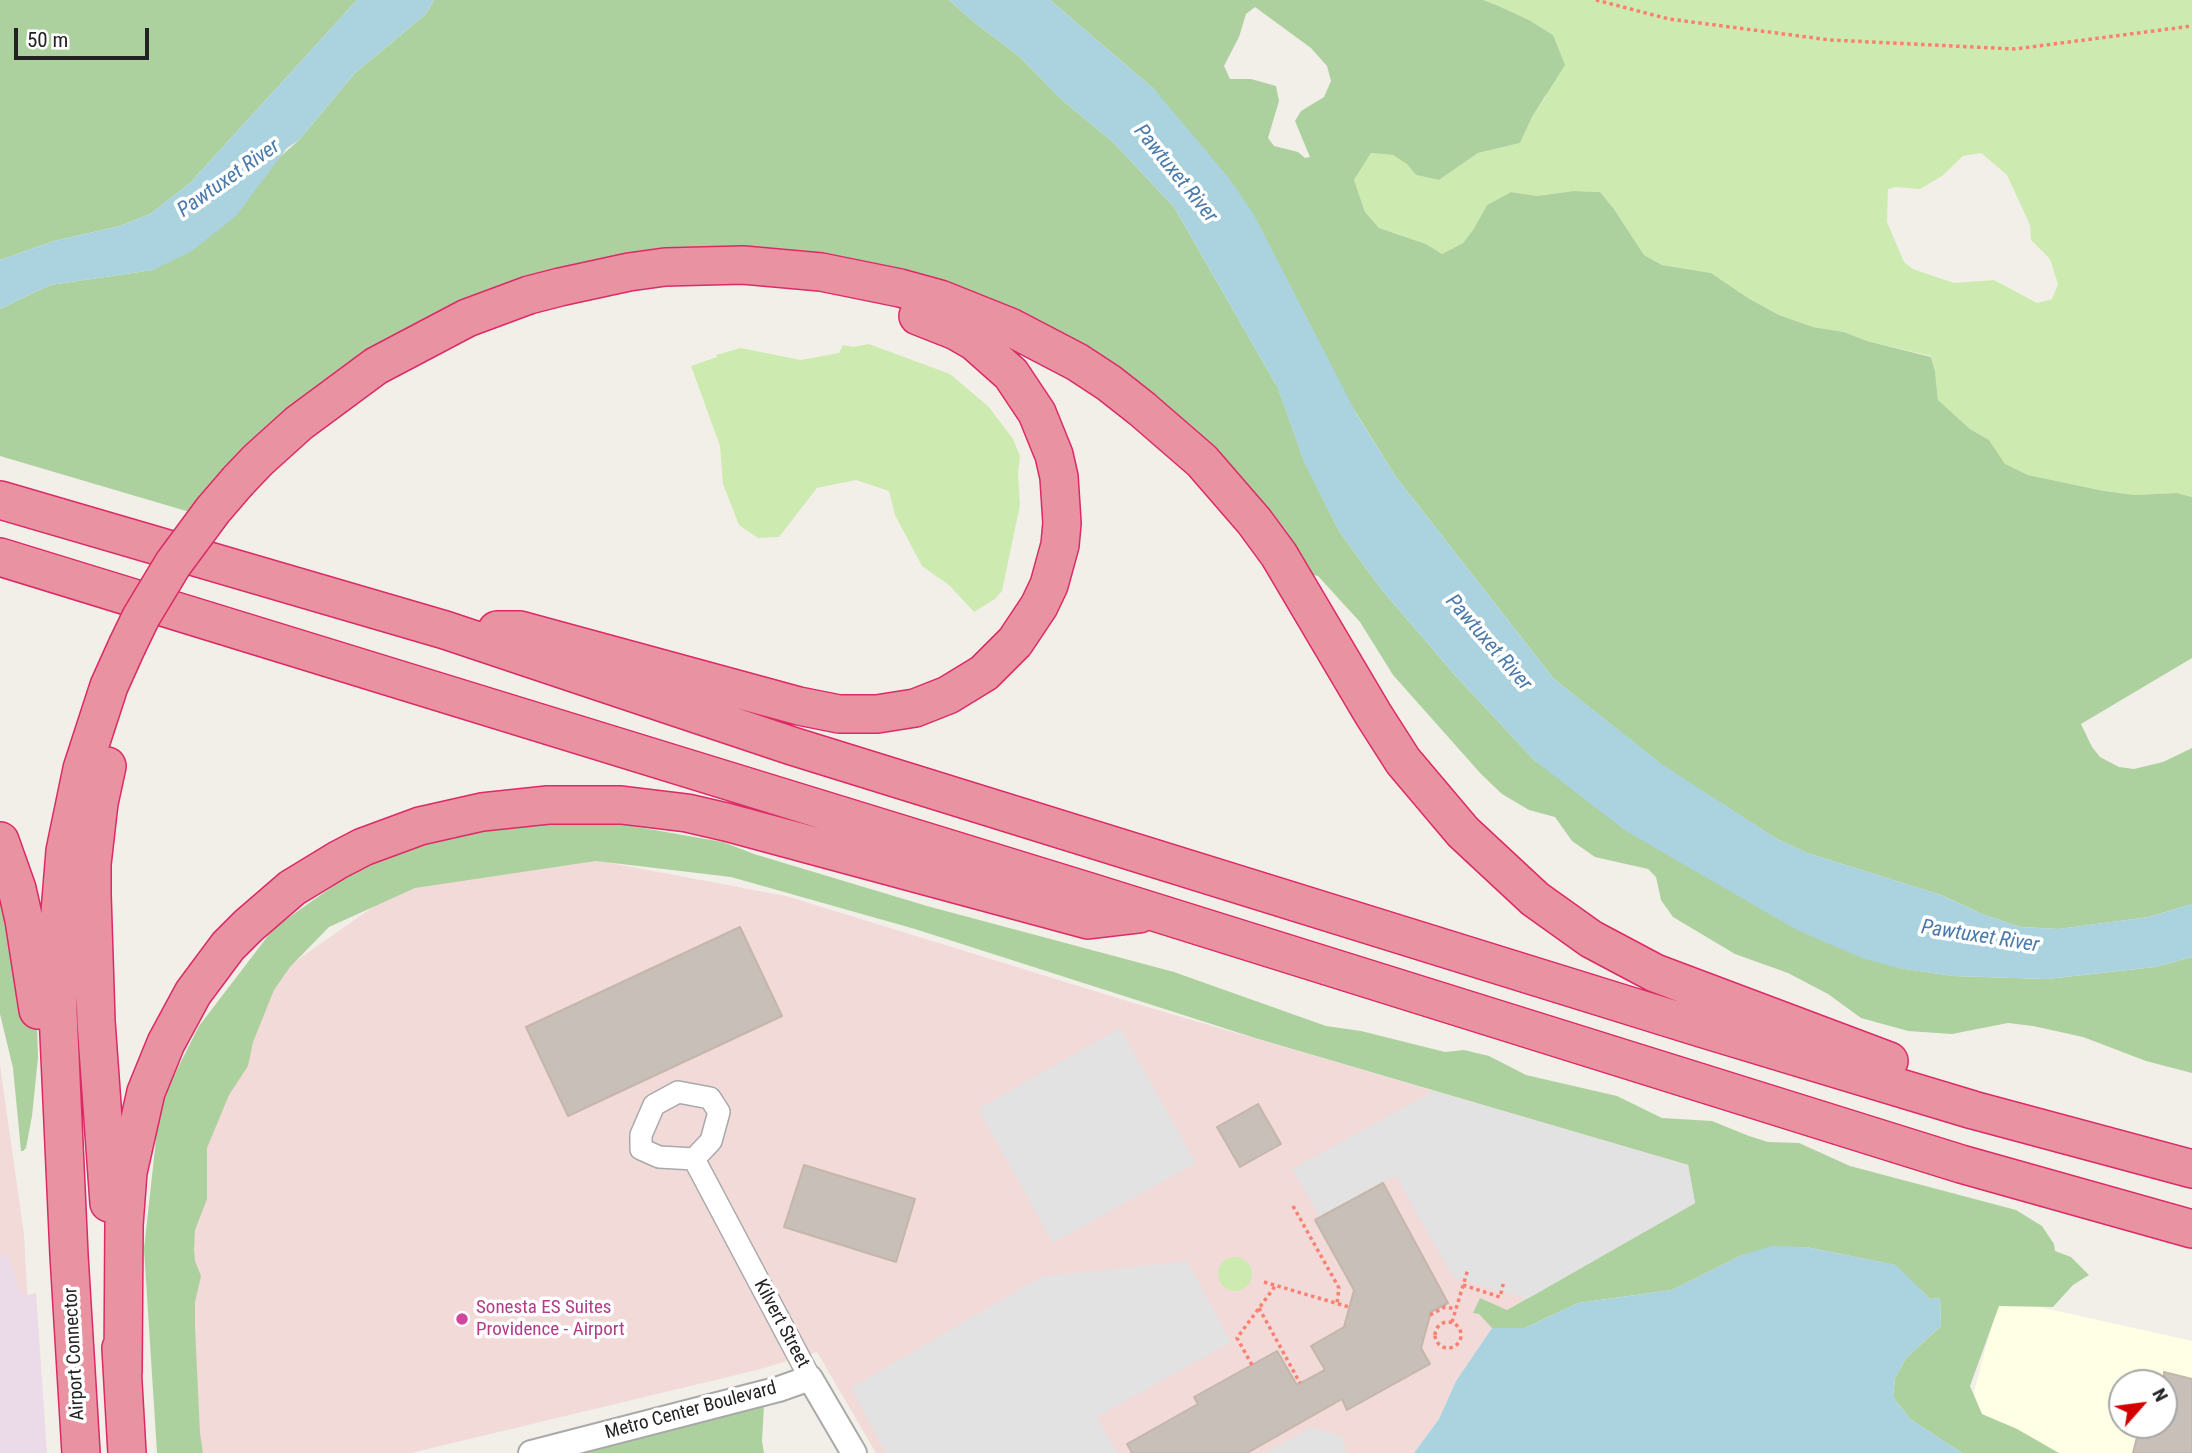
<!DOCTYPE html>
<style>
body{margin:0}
#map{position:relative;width:2192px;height:1453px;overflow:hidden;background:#f2efe9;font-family:"Roboto Condensed",sans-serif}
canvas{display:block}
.north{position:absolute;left:2108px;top:1369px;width:70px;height:70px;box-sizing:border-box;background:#fff;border:2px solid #a7a7a7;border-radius:50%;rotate:62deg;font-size:19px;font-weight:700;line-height:28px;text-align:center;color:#222}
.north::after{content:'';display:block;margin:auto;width:24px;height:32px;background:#d40000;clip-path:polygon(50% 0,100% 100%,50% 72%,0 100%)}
.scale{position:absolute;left:14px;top:28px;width:135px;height:32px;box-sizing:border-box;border:4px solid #222;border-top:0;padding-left:9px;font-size:21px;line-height:24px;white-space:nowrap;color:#222;-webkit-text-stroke:5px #fff;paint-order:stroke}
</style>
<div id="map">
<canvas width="2192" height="1453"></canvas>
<div class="north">N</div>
<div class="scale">50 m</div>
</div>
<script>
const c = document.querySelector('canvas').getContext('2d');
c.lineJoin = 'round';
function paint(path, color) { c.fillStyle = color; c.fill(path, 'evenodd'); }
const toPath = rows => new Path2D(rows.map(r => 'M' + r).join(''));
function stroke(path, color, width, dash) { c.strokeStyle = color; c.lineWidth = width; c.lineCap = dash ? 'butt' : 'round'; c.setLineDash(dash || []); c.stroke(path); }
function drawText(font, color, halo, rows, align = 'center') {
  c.font = font + ' "Roboto Condensed",sans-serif'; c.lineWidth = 7; c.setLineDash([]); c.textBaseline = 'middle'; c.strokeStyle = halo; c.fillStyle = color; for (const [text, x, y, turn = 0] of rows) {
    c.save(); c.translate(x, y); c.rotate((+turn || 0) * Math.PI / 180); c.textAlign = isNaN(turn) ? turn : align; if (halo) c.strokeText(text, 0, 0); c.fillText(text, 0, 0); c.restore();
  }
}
paint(toPath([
 [573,856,786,896,1127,1001,1688,1165,1695,1203,1507,1310,1492,1328,1456,1381,1439,1419,1414,1453,876,1453,817,1352,757,1370,411,1453,167,1453,179,1147,259,987,407,883],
 [0,1065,24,1234,36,1453,0,1453]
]), '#f2dad9');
paint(toPath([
 [0,1254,7,1254,21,1293,28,1295,36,1293,47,1453,0,1453]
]), '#ebdbe8');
paint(toPath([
 [1999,1298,2192,1341,2192,1453,2044,1453,1970,1407],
 [2122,1383,2164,1383,2164,1425,2122,1425]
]), '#ffffe5');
paint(toPath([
 [1483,0,2192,0,2192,497,2177,493,2135,495,2104,491,2028,475,2004,464,1989,440,1970,429,1938,400,1935,371,1931,356,1867,341,1844,332,1813,327,1779,315,1748,298,1711,273,1662,265,1644,255,1614,209,1600,192,1573,191,1537,196,1511,192,1487,205,1473,230,1463,243,1442,254,1426,244,1379,228,1365,212,1354,180,1371,153,1393,155,1407,163,1416,175,1439,180,1478,153,1520,143,1532,117,1546,96,1553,35,1529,20],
 [1981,153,2007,175,2030,225,2031,240,2050,259,2058,284,2052,299,2037,303,1994,280,1954,283,1913,269,1904,262,1887,222,1888,189,1895,187,1920,189,1942,176,1963,156],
 [869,344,950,374,989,407,1013,439,1020,456,1018,473,1020,505,1002,591,995,599,974,612,949,585,922,566,895,515,889,491,856,480,817,488,779,537,758,538,739,525,723,484,720,446,691,366,717,357,716,355,741,348,801,360,839,353,843,345,853,347],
 '1218 1274a17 17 0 1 1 34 0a17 17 0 1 1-34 0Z'
]), '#cdebb0');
paint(toPath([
 [0,0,357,0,190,183,150,214,120,226,54,241,0,260],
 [434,0,949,0,974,22,1020,57,1061,99,1114,143,1174,207,1278,388,1304,461,1339,531,1382,590,1454,674,1535,761,1899,968,1953,976,2047,979,2155,967,2192,957,2192,1073,2146,1061,2083,1037,2033,1026,2008,1023,1952,1034,1908,1031,1861,1018,1828,994,1788,973,1735,954,1673,917,1661,900,1656,877,1648,869,1595,857,1572,841,1555,817,1529,810,1502,794,1481,774,1393,675,1360,622,1318,576,1309,574,1076,348,689,255,394,344,210,518,0,456,0,309,50,285,153,270,299,140,355,73,426,14],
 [1050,0,1483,0,1496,5,1529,20,1553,35,1565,65,1532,117,1520,143,1478,153,1439,180,1416,175,1407,164,1393,155,1371,153,1354,180,1365,212,1379,228,1426,244,1442,254,1463,243,1473,230,1487,205,1511,192,1537,196,1573,191,1600,192,1614,209,1644,255,1662,265,1711,273,1748,298,1779,315,1813,327,1844,332,1867,341,1931,357,1935,371,1938,400,1970,429,1989,440,2005,464,2028,475,2104,491,2135,495,2177,493,2192,497,2192,658,2081,724,2092,747,2100,757,2119,767,2134,769,2163,762,2192,748,2192,904,2149,917,2059,929,2020,927,1982,914,1941,895,1807,853,1777,839,1663,766,1554,679,1396,477,1154,89],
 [1255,7,1311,48,1327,66,1331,81,1324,97,1301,111,1295,121,1310,157,1305,158,1298,152,1274,146,1268,138,1279,101,1276,86,1251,79,1230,79,1224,66,1239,37,1246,14],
 [597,820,723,842,754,854,927,906,1174,972,1326,1026,1361,1031,1445,1052,1464,1050,1489,1056,1526,1075,1617,1096,1662,1118,1712,1121,1749,1136,1768,1142,1799,1143,1850,1166,2016,1210,2042,1226,2054,1244,2055,1251,2071,1257,2089,1275,2073,1285,2053,1307,1999,1306,1970,1386,1982,1414,2017,1429,2059,1453,1962,1453,1910,1419,1893,1397,1895,1378,1906,1358,1941,1326,1940,1298,1930,1299,1895,1265,1806,1247,1742,1255,1672,1290,1578,1303,1525,1328,1492,1328,1479,1314,1473,1313,1480,1298,1507,1310,1695,1203,1688,1165,1255,1038,915,929,731,877,596,861,415,888,329,927,290,967,274,990,253,1042,248,1066,229,1095,207,1148,207,1199,195,1230,194,1250,195,1261,201,1276,195,1302,195,1327,200,1433,203,1453,157,1453,144,1249,160,1103,199,1026,274,928,384,850,452,823],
 [0,856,37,1023,38,1058,32,1116,26,1148,23,1151,21,1151,13,1068,0,1014],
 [764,1405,762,1441,764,1453,564,1453]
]), '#add19e');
paint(toPath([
 [1120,1028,1196,1163,1053,1243,978,1109],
 [1434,1091,1688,1165,1695,1203,1527,1299,1453,1277,1396,1176,1320,1217,1292,1169],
 [1187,1261,1231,1342,1097,1417,1117,1453,886,1453,851,1388,1041,1277],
 [1311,1427,1343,1437,1346,1453,1266,1453]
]), '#e2e2e2');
paint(toPath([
 [357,0,434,0,426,14,355,73,299,140,287,148,236,216,192,251,153,270,50,285,0,309,0,260,54,241,120,226,150,214,190,183],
 [949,0,1050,0,1154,89,1228,177,1253,213,1357,415,1396,477,1554,679,1663,765,1777,839,1807,853,1941,895,1982,914,2020,927,2059,929,2149,917,2192,904,2192,957,2155,967,2047,979,1953,976,1898,968,1862,958,1797,930,1626,831,1535,761,1454,674,1382,590,1339,531,1304,462,1278,388,1174,207,1114,143,1061,99,1020,57,974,22],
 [1772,1246,1806,1247,1896,1265,1930,1299,1940,1298,1941,1326,1906,1358,1895,1378,1893,1397,1910,1419,1962,1453,1414,1453,1439,1419,1456,1381,1492,1328,1525,1328,1578,1303,1672,1290,1742,1255]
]), '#aad3df');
const building = toPath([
 [740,927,782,1016,568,1116,526,1027,740,927],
 [1258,1104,1281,1144,1240,1167,1217,1127,1258,1104],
 [804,1165,915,1199,896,1262,784,1227,804,1165],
 [1383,1183,1448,1303,1431,1312,1421,1348,1430,1364,1347,1410,1342,1399,1247,1453,1132,1453,1127,1444,1198,1404,1194,1397,1277,1351,1297,1385,1325,1370,1311,1346,1344,1327,1354,1290,1315,1220,1383,1183],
 [2164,1372,2192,1379,2192,1453,2133,1453,2140,1425,2164,1425,2164,1372]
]);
paint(building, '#c7bfb8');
stroke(building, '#c4b6ab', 2);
const minor = toPath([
 [694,1159,659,1157,641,1149,641,1135,654,1105,678,1092,710,1098,719,1112,711,1141,694,1159,810,1378]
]);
const tertiary = toPath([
 [531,1453,779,1389,810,1378,854,1453]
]);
const motorway = toPath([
 [238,481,258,460,299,423,376,366,467,318,529,295,560,287,629,272,665,267,743,265,821,272,900,288,940,299,1010,327,1077,362,1109,383,1142,409,1202,461,1254,521,1279,555,1373,714,1403,761,1463,832,1535,899,1591,939,1655,973,1889,1061],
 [0,500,445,630,792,746,1701,1028,1973,1110,2192,1169],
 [0,557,1090,892,1961,1164,2192,1229],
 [497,630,520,630,799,706,839,714,877,714,915,708,948,695,984,673,1015,642,1039,606,1049,585,1060,545,1062,523,1059,477,1054,455,1037,413,1011,374,975,342,956,331,918,316],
 [107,766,99,803,92,864,92,894,96,1021,109,1203],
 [0,841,17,889,24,920,38,1010],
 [121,1348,127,1453],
 [123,1372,124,1225,128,1172,146,1092,166,1043,193,993,228,946,248,926,292,888,338,860,363,847,420,826,482,812,548,805,621,805,687,813,726,822,1088,920,1139,914],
 [81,1453,69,1255,58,1012,59,925,65,851,82,769,109,686,127,646]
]);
stroke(minor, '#a9a9a9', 24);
stroke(tertiary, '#a9a9a9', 28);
stroke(motorway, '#dc2a67', 40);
stroke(toPath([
 [1596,0,1669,19,1830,40,2015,49,2192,26],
 [1293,1206,1339,1288,1337,1303],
 [1264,1282,1349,1307],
 [1463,1285,1500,1297,1504,1281],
 [1259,1308,1300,1383],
 [1430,1315,1445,1307,1456,1309],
 '1435 1335a13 13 0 1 1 26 0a13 13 0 1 1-26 0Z',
 [1452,1322,1468,1269],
 [1252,1365,1237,1338,1276,1285]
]), '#fa8072', 3.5, [3.5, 3.5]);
stroke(minor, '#fff', 21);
stroke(tertiary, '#fff', 24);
stroke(motorway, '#e892a2', 37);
const motorwayBridge = toPath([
 [127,646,141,617,173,564,213,510,238,481]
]);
stroke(motorwayBridge, '#dc2a67', 40, []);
stroke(motorwayBridge, '#e892a2', 37);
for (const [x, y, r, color] of [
 [462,1319,7,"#d1479c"]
]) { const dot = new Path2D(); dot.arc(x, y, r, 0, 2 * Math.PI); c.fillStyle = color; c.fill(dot); stroke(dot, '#fff', 2.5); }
drawText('19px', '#b23c85', '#fff', [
 ["Sonesta ES Suites",476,1308],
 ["Providence - Airport",476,1330]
], 'left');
drawText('19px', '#222', '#fff', [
 ["Kilvert Street",781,1324,62],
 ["Airport Connector",75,1354,-93],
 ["Metro Center Boulevard",691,1411,-15]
]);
drawText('italic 21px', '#4a7aab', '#fff', [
 ["Pawtuxet River",1175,174,51],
 ["Pawtuxet River",229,179,-35],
 ["Pawtuxet River",1488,643,49],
 ["Pawtuxet River",1980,937,9]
]);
</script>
